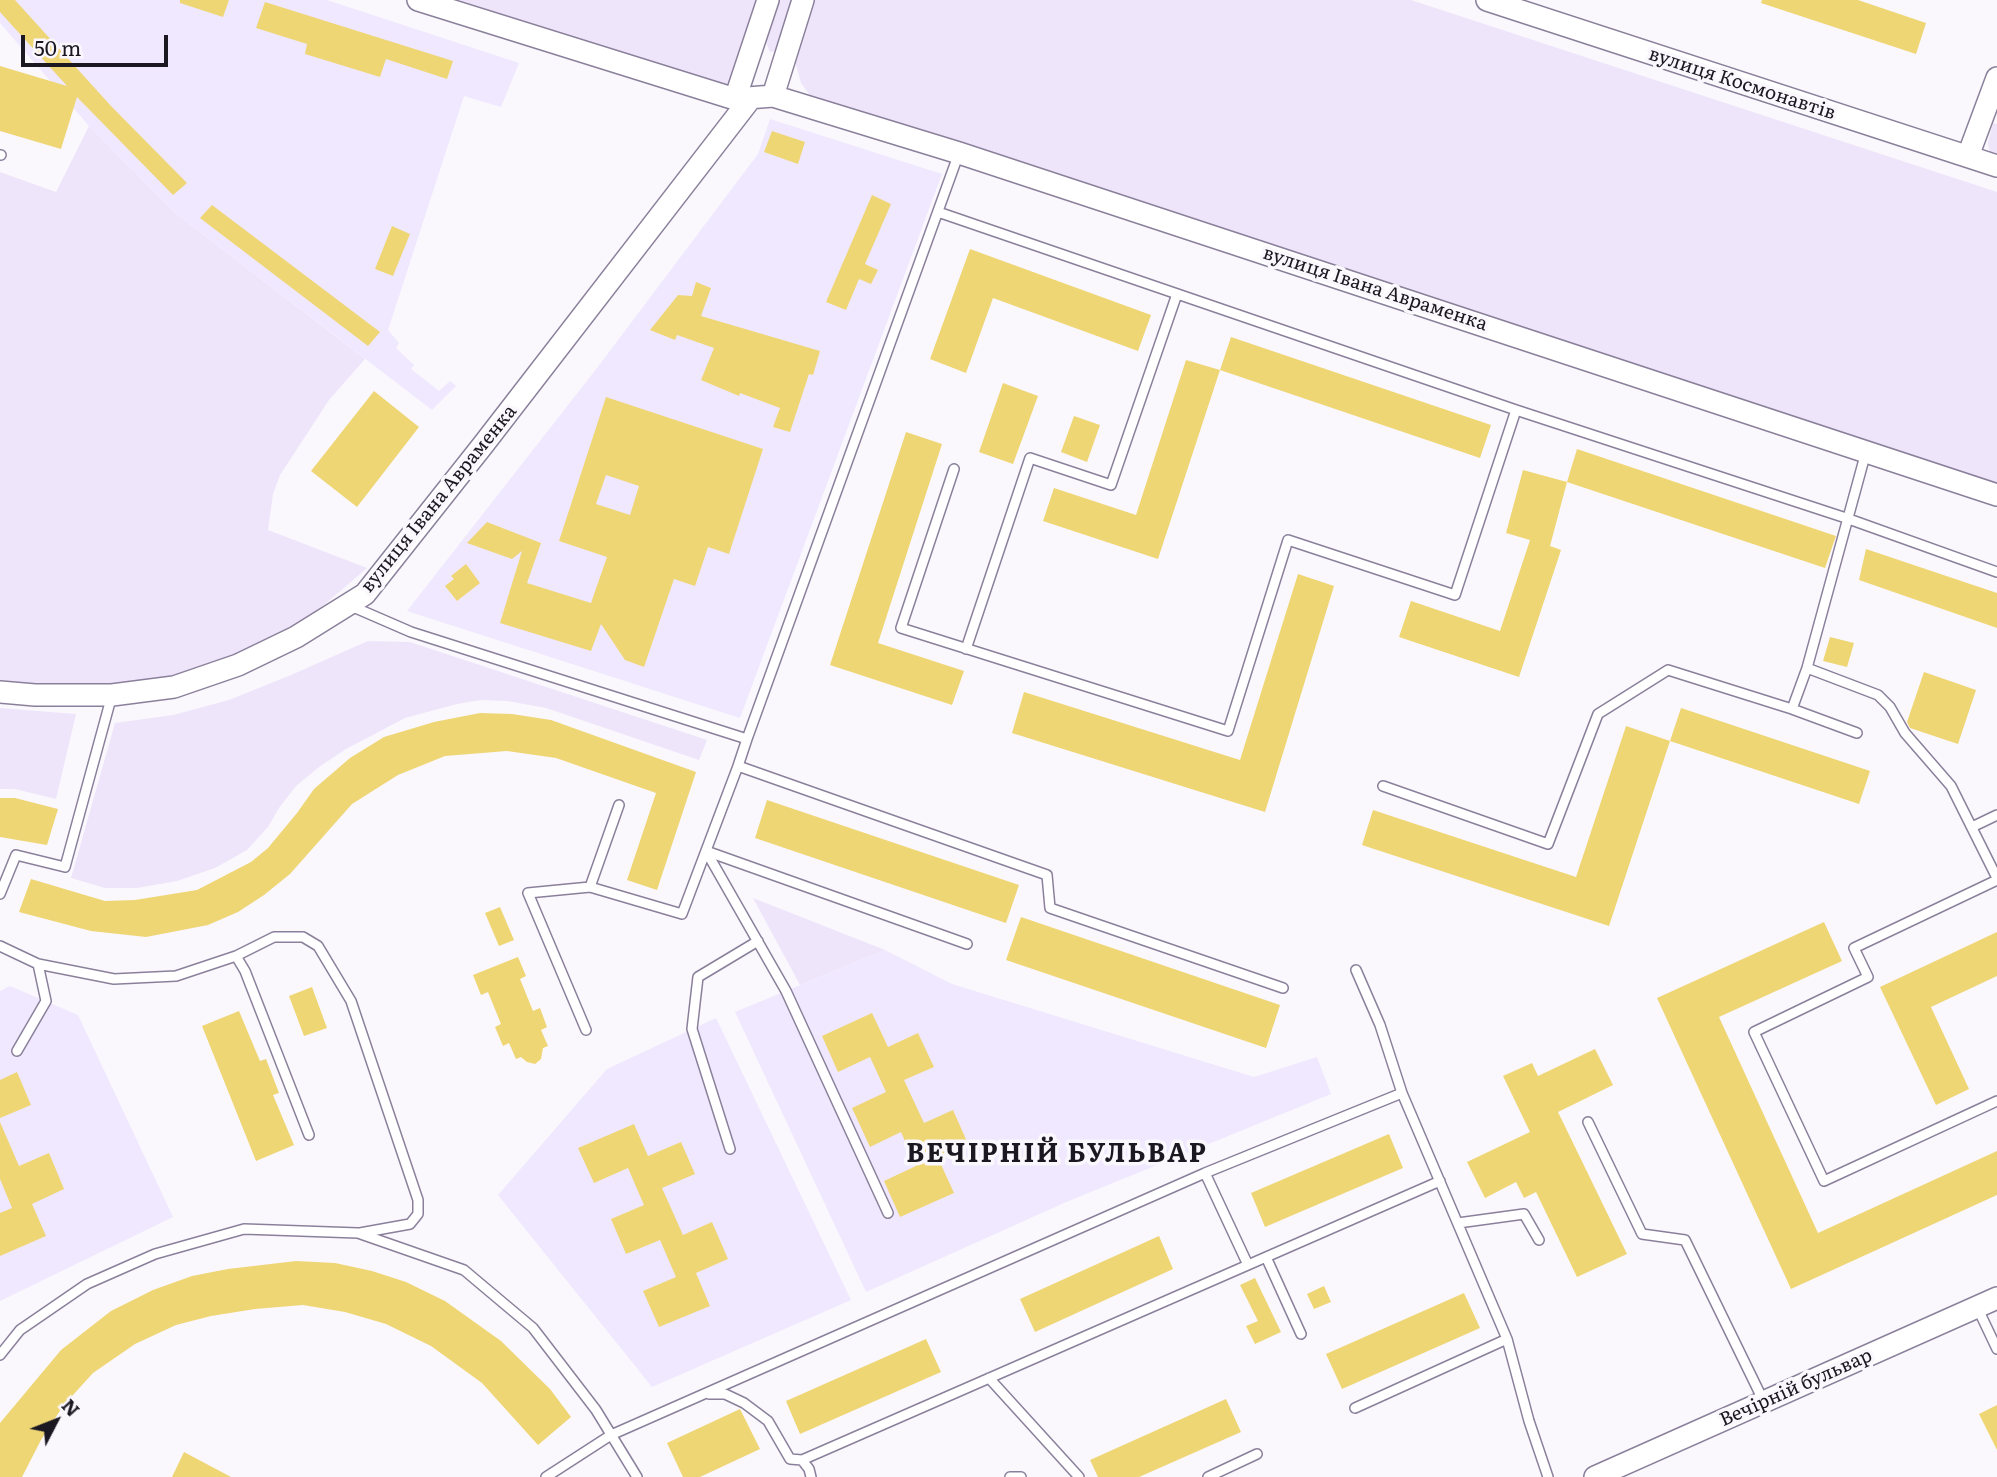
<!DOCTYPE html>
<meta charset="utf-8">
<style>
body{margin:0}
#map{position:relative;width:1997px;height:1477px;overflow:hidden;background:#faf7fd;font-family:Literata,serif}
canvas{display:block}
.north{position:absolute;left:21px;top:1386px;width:70px;height:70px;-webkit-text-stroke:5px #faf7fd;paint-order:stroke;rotate:48deg;font-size:19px;font-weight:700;line-height:28px;text-align:center;color:#1c1822}
.north::after{content:'';display:block;margin:auto;width:24px;height:32px;background:#1c1822;clip-path:polygon(50% 0,100% 100%,50% 72%,0 100%)}
.scale{position:absolute;left:21px;top:35px;width:147px;height:32px;box-sizing:border-box;border:4px solid #1c1822;border-top:0;padding-left:9px;font-size:21px;line-height:24px;white-space:nowrap;color:#1c1822;-webkit-text-stroke:5px #faf7fd;paint-order:stroke}
</style>
<div id="map">
<canvas width="1997" height="1477"></canvas>
<div class="north">N</div>
<div class="scale">50 m</div>
</div>
<script>
const c = document.querySelector('canvas').getContext('2d');
c.lineJoin = 'round';
function paint(path, color) { c.fillStyle = color; c.fill(path, 'evenodd'); }
const toPath = rows => new Path2D(rows.map(r => 'M' + r).join(''));
function stroke(path, color, width, dash) { c.strokeStyle = color; c.lineWidth = width; c.lineCap = dash ? 'butt' : 'round'; c.setLineDash(dash || []); c.stroke(path); }
function drawText(font, color, halo, rows, align = 'center') {
  c.font = font + ' Literata,serif'; c.lineWidth = 7; c.setLineDash([]); c.textBaseline = 'middle'; c.strokeStyle = halo; c.fillStyle = color; for (const [text, x, y, turn = 0] of rows) {
    c.save(); c.translate(x, y); c.rotate((+turn || 0) * Math.PI / 180); c.textAlign = isNaN(turn) ? turn : align; if (halo) c.strokeText(text, 0, 0); c.fillText(text, 0, 0); c.restore();
  }
}
paint(toPath([
 [0,0,327,0,519,63,501,107,464,96,388,330,399,343,396,348,414,365,411,369,439,391,450,381,456,386,432,410,175,213,89,126,0,23],
 [770,119,942,174,740,718,407,611,597,368,758,154],
 [885,950,952,984,1254,1077,1317,1057,1331,1094,1064,1203,866,1292,735,1012],
 [10,986,78,1015,173,1217,0,1301,0,991],
 [716,1018,851,1300,652,1387,498,1195,607,1069]
]), '#f0e8fe');
paint(toPath([
 [418,0,768,0,735,99],
 [780,0,795,0,779,47,776,51,770,52,766,42],
 [815,0,1411,0,1997,192,1997,487,810,95,801,83,795,62],
 [1993,123,1997,124,1997,161,1990,154,1988,143],
 [89,126,175,213,365,359,329,400,280,475,273,494,268,530,367,568,324,605,285,634,230,661,168,682,110,690,0,686,0,172,56,192],
 [368,641,410,642,707,740,699,760,546,708,507,701,481,700,457,704,405,718,346,749,319,767,296,786,279,808,268,827,247,850,215,868,177,881,137,888,105,888,71,878,115,723,173,715,229,700,291,675],
 [0,708,76,714,56,799,15,789,0,789],
 [753,898,885,950,800,985]
]), '#eee5fb');
paint(toPath([
 [0,0,15,0,111,106,187,183,173,195,77,97,61,149,0,131,0,66,67,86,0,12],
 [180,0,229,0,223,17,180,3],
 [1762,0,1858,0,1926,23,1916,54,1761,3],
 [265,2,453,61,447,79,386,59,380,77,305,54,307,44,256,28],
 [772,131,805,142,798,164,764,152],
 [872,195,891,204,865,264,878,270,871,284,859,279,846,310,826,302],
 [212,205,380,332,368,346,200,218],
 [392,226,410,234,393,276,375,269],
 [970,249,1151,315,1138,351,993,298,966,373,930,359],
 [696,282,711,288,701,316,820,351,813,375,809,374,790,432,773,427,780,408,740,393,739,396,701,380,714,348,677,335,675,340,650,330,678,295,692,296],
 [1231,337,1491,425,1480,458,1220,370],
 [1186,360,1220,370,1158,559,1043,521,1054,488,1136,515],
 [1003,383,1038,396,1013,464,979,452],
 [374,391,419,427,357,507,311,471],
 [606,397,763,449,729,554,708,547,695,586,674,579,644,667,625,660,601,624,591,651,500,623,522,551,512,559,467,543,487,522,541,543,527,583,591,603,607,557,559,541],
 [606,475,639,486,630,515,596,504],
 [1074,416,1100,425,1087,462,1061,452],
 [906,432,942,444,878,643,964,671,952,705,830,665],
 [1577,449,1836,536,1825,568,1567,482],
 [1523,470,1567,482,1550,546,1561,550,1519,677,1399,637,1411,601,1500,631,1530,540,1506,533],
 [1866,549,1997,593,1997,628,1859,580],
 [466,564,480,583,457,601,445,586,454,579,451,576],
 [1298,574,1334,586,1265,812,1012,733,1024,692,1240,760],
 [1830,637,1854,643,1847,667,1823,661],
 [1924,672,1976,690,1958,744,1910,728,1907,722],
 [1681,708,1870,771,1859,804,1670,741],
 [480,713,512,714,551,720,696,772,657,890,627,880,656,793,556,758,507,751,445,756,398,775,352,804,290,874,264,895,238,912,208,925,146,937,91,931,19,912,31,879,105,901,135,900,197,890,251,862,268,848,297,813,314,789,350,758,384,737,434,722],
 [1626,726,1670,741,1609,926,1362,845,1373,810,1576,877],
 [0,798,15,798,58,809,47,845,0,837],
 [767,800,1019,885,1006,923,755,838],
 [500,907,514,940,499,946,485,913],
 [1021,917,1280,1005,1266,1048,1006,960],
 [1824,922,1842,961,1719,1017,1818,1233,1997,1151,1997,1195,1791,1289,1657,998],
 [1997,932,1997,976,1931,1007,1969,1089,1936,1105,1880,987],
 [518,957,526,976,520,979,533,1011,540,1008,547,1027,541,1030,548,1046,543,1048,541,1059,535,1064,527,1062,521,1057,516,1059,509,1043,503,1046,495,1027,501,1024,488,992,481,995,473,975],
 [312,987,327,1028,304,1036,289,996],
 [239,1011,260,1061,266,1059,279,1093,273,1095,294,1145,256,1161,202,1026],
 [872,1013,888,1047,918,1033,934,1067,904,1080,924,1123,953,1110,969,1146,939,1160,954,1193,900,1217,884,1181,916,1166,901,1132,870,1147,852,1108,886,1092,870,1057,838,1072,822,1036],
 [1595,1049,1613,1085,1558,1112,1627,1254,1577,1277,1536,1192,1524,1198,1516,1182,1485,1198,1467,1162,1530,1132,1503,1076,1532,1063,1538,1076],
 [17,1072,31,1105,0,1118,0,1080],
 [0,1122,19,1166,49,1153,64,1189,32,1204,46,1236,0,1256,0,1213,12,1208,0,1179],
 [634,1124,648,1156,681,1142,695,1174,662,1188,683,1235,712,1222,728,1259,696,1273,710,1306,659,1327,643,1291,676,1277,660,1240,626,1254,611,1219,644,1205,628,1168,594,1183,578,1148],
 [1389,1134,1403,1168,1265,1227,1251,1193],
 [1159,1236,1173,1269,1035,1332,1020,1299],
 [296,1261,335,1263,372,1271,406,1282,445,1301,501,1341,550,1389,571,1417,538,1445,482,1383,431,1346,386,1324,345,1312,303,1305,255,1309,211,1316,176,1325,135,1344,93,1373,63,1406,41,1440,22,1477,0,1477,0,1423,61,1350,111,1311,153,1290,192,1276,228,1269],
 [1255,1278,1281,1332,1255,1344,1246,1326,1258,1321,1240,1285],
 [1324,1286,1331,1302,1314,1309,1307,1294],
 [1464,1293,1480,1328,1342,1389,1326,1354],
 [926,1339,941,1372,800,1434,786,1401],
 [1226,1399,1241,1432,1139,1477,1098,1477,1090,1460],
 [1997,1405,1997,1450,1979,1414],
 [740,1409,760,1449,700,1477,683,1477,667,1443],
 [184,1452,231,1477,172,1477]
]), '#efd675');
const service = toPath([
 [0,155,1,155],
 [938,212,1516,410,1846,518,1997,572],
 [954,469,901,628,1228,731,1288,540,1455,595,1516,410],
 [351,606,411,632,747,739,738,766,1047,875,1050,908,1283,988],
 [966,649,1030,458,1111,485,1177,294],
 [1807,668,1878,695,1890,707,1905,733,1951,786,1997,878],
 [1792,709,1807,668,1866,452],
 [747,739,959,153],
 [1383,786,1548,844,1598,714,1668,670,1792,709,1857,733],
 [619,805,590,887,682,914,738,766],
 [1972,827,1997,815],
 [1997,880,1854,948,1868,977,1754,1032,1824,1181,1997,1101],
 [0,894,16,855,65,867,112,695],
 [0,946,38,964,114,979,176,976,236,956,245,971,309,1135],
 [236,956,274,937,303,937,318,946,351,1001,418,1200,418,1214,410,1224,360,1233],
 [1356,970,1380,1025,1402,1093],
 [586,1030,528,893,590,887],
 [17,1051,46,1001,38,964],
 [1588,1122,1642,1234,1685,1240,1764,1402],
 [730,1149,692,1029,698,977,758,941],
 [1205,1173,1402,1093,1507,1339,1529,1421,1548,1477],
 [888,1213,786,991,706,851,967,944],
 [1458,1223,1524,1214,1539,1240],
 [1266,1257,1301,1334],
 [1977,1307,1997,1349],
 [0,1355,20,1330,87,1284,155,1254,244,1229,358,1233,464,1270,533,1328,596,1410,637,1477],
 [989,1378,1079,1477],
 [709,1394,725,1394,744,1403,768,1421,790,1459,802,1460,809,1469,811,1477],
 [1355,1408,1507,1339],
 [802,1460,1440,1181],
 [546,1477,611,1435,1205,1173,1248,1265],
 [1010,1477,1021,1477],
 [1208,1477,1257,1454]
]);
const tertiary = toPath([
 [418,0,735,99,773,96,959,153,1997,495],
 [1487,0,1997,166],
 [773,96,803,0],
 [735,99,768,0],
 [1968,156,1997,78],
 [0,692,35,695,112,695,174,687,238,665,296,637,365,594,483,445,751,98],
 [1595,1477,1997,1298]
]);
stroke(service, '#8b809b', 12);
stroke(tertiary, '#8b809b', 24);
stroke(service, '#fff', 9);
stroke(tertiary, '#fff', 21);
drawText('19px', '#1c1822', '#faf7fd', [
 ["вулиця Космонавтів",1742,84,18],
 ["вулиця Івана Авраменка",1375,289,18],
 ["вулиця Івана Авраменка",439,499,-51],
 ["Вечірній бульвар",1796,1388,-24]
]);
c.letterSpacing = '2px';
drawText('bold 26px', '#1c1822', '#faf7fd', [
 ["ВЕЧІРНІЙ БУЛЬВАР",1057,1154]
]);
c.letterSpacing = '0px';
</script>
